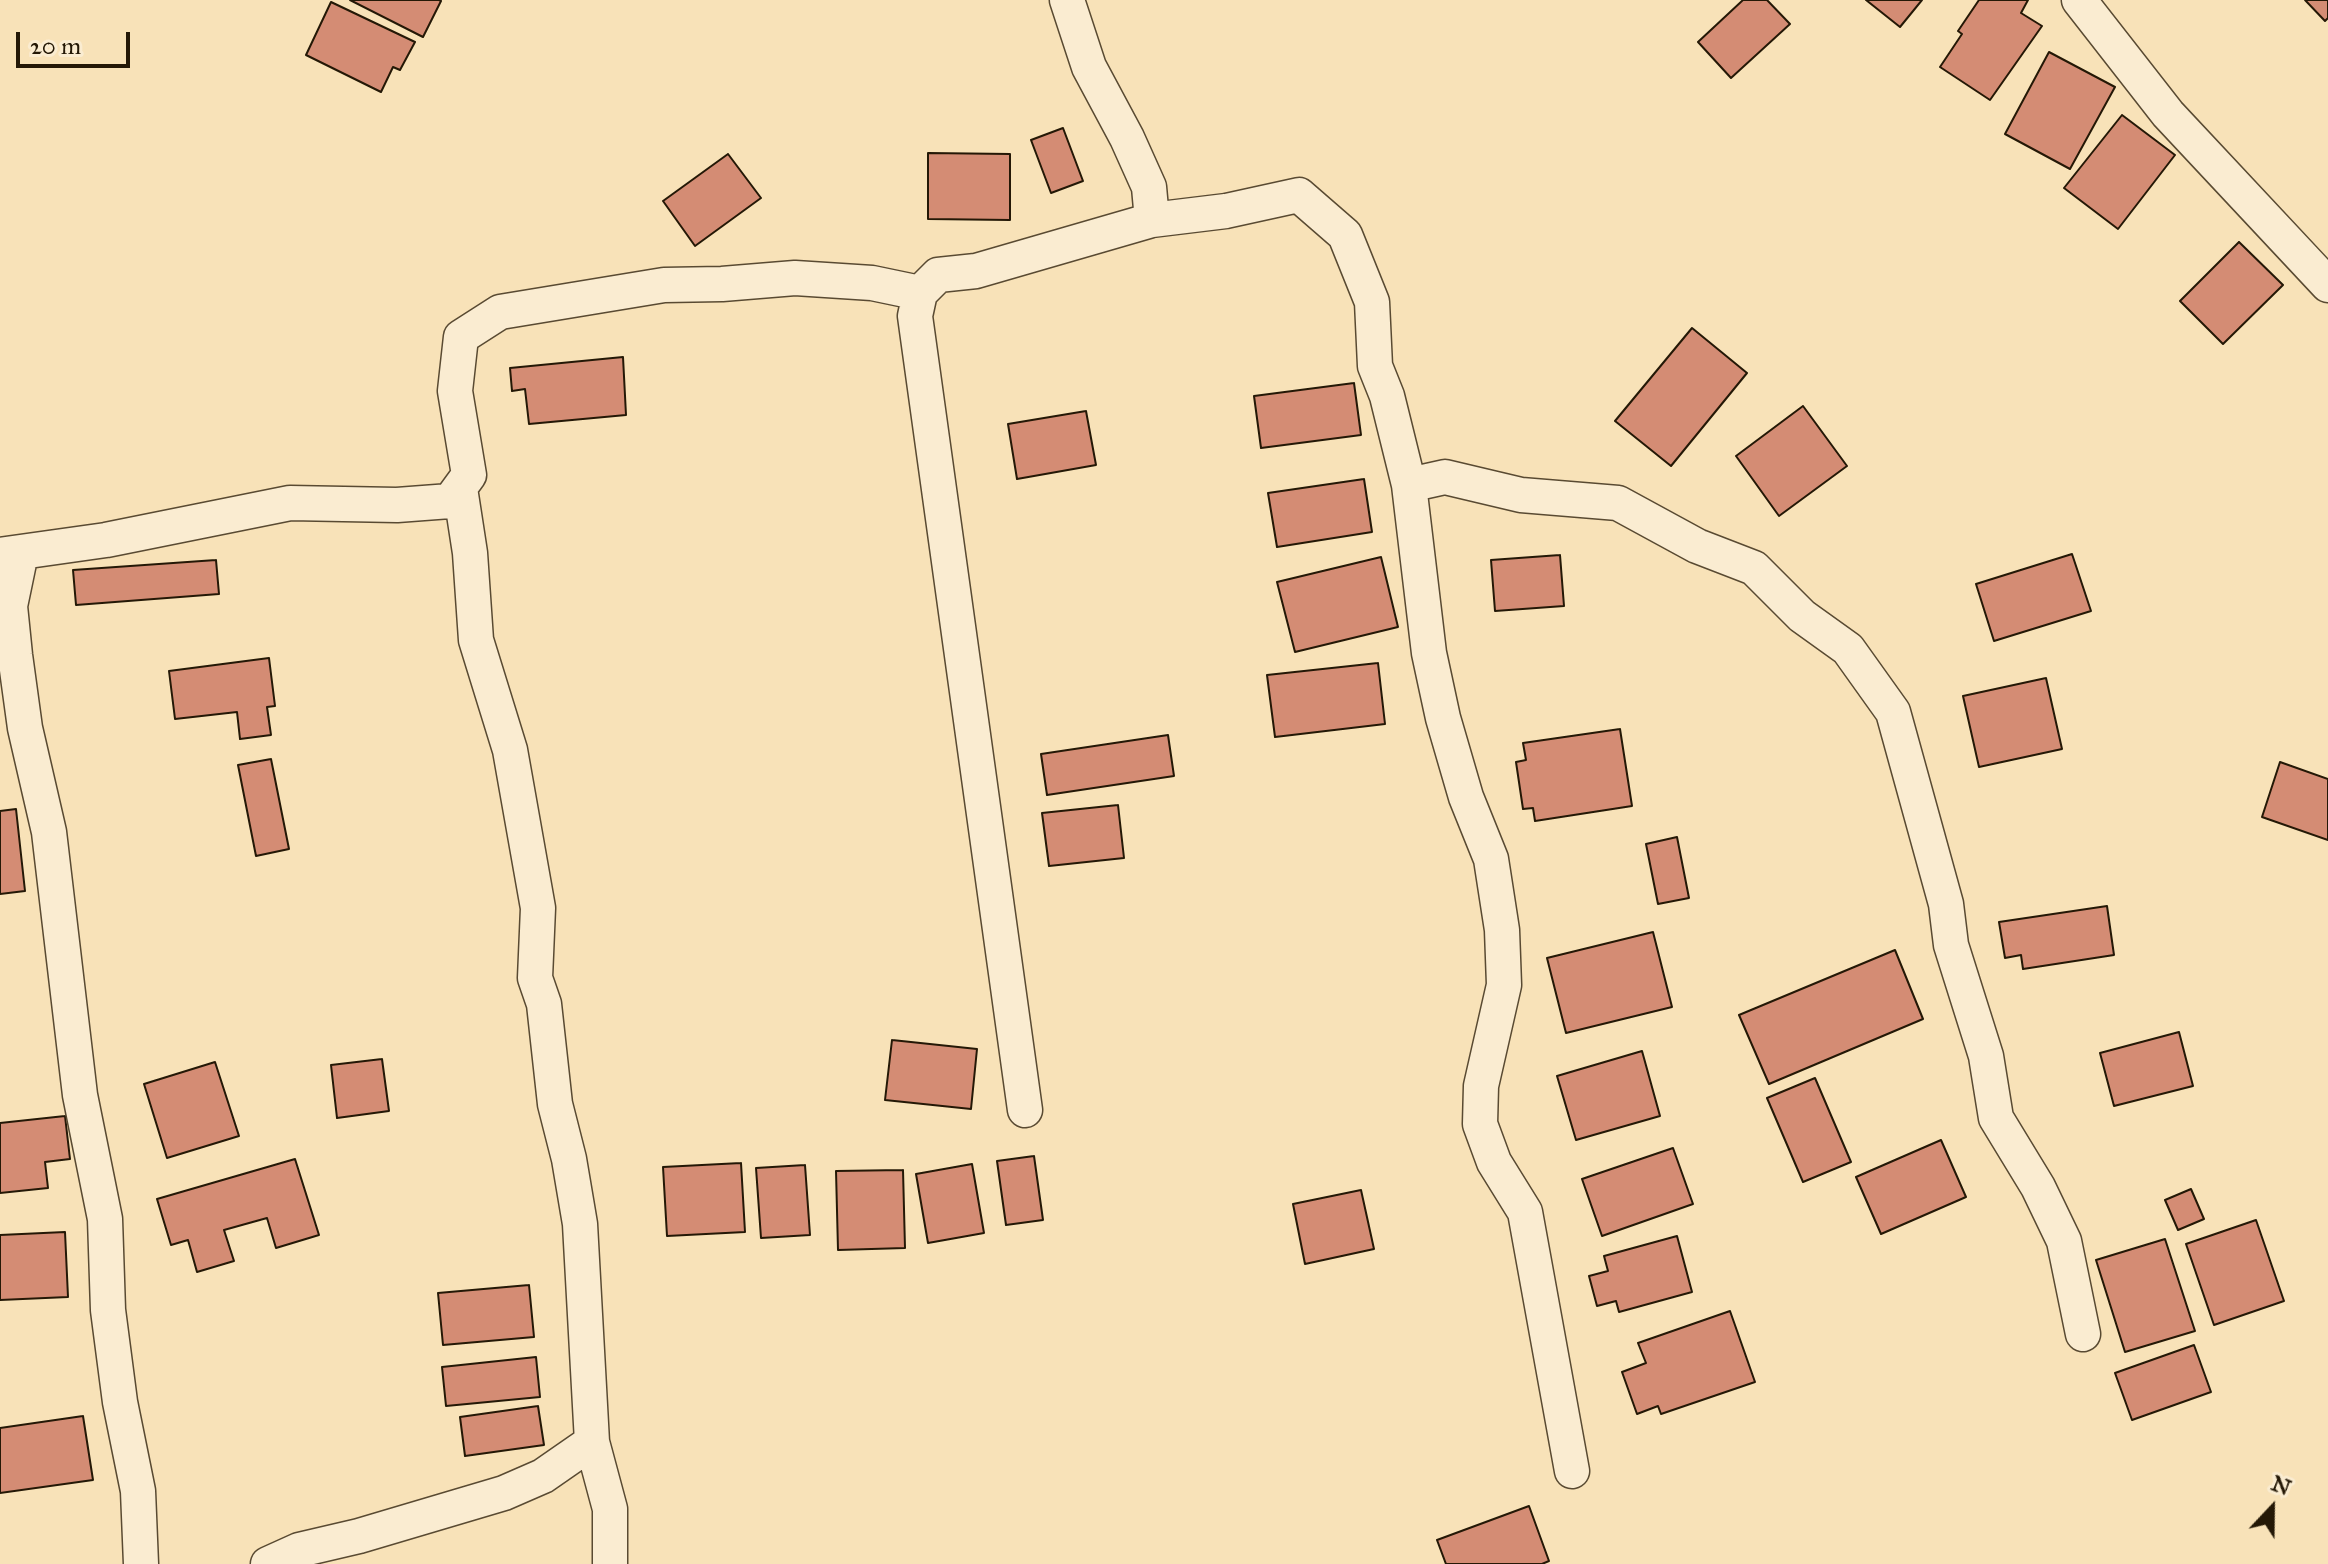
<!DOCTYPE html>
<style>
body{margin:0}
#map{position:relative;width:2328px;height:1564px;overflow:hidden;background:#f8e2b8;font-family:"IM FELL Great Primer",serif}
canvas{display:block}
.north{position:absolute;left:2232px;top:1468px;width:80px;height:80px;-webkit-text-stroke:6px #faecd1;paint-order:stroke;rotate:22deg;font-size:22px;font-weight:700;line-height:32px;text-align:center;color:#241806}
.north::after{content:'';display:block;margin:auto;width:28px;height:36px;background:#241806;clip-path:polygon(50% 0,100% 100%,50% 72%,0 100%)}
.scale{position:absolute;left:16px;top:32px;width:114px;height:36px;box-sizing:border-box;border:4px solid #241806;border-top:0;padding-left:10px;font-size:24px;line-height:28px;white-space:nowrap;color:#241806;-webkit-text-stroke:6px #faecd1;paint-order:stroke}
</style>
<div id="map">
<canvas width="2328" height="1564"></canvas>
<div class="north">N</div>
<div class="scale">20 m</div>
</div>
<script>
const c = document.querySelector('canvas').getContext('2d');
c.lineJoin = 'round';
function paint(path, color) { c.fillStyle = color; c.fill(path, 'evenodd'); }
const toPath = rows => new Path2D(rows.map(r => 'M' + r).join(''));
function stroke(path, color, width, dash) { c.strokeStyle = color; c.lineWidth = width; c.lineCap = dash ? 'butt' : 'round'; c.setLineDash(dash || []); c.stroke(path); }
const building = toPath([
 [350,0,439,0,441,1,423,37,350,0],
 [1743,0,1767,0,1790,24,1731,78,1698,42,1743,0],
 [1866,0,1922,0,1900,27,1866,0],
 [1979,0,2028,0,2021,13,2042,26,1990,100,1940,67,1962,34,1958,31,1979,0],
 [2305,0,2328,0,2328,18,2325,21,2305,0],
 [331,2,415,42,400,70,393,67,381,92,306,55,331,2],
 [2049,52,2115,87,2070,169,2005,134,2049,52],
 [2122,115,2175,155,2118,229,2064,188,2122,115],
 [1063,128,1083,181,1051,193,1031,140,1063,128],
 [928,153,1010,154,1010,220,928,219,928,153],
 [728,154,761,198,695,246,663,201,728,154],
 [2239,242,2283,285,2223,344,2180,301,2239,242],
 [1692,328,1747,373,1671,466,1615,421,1692,328],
 [623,357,626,415,529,424,525,389,512,391,510,368,623,357],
 [1354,383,1361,435,1261,448,1254,396,1354,383],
 [1803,406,1847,466,1779,516,1736,456,1803,406],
 [1086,411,1096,465,1017,479,1008,424,1086,411],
 [1364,479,1372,532,1277,547,1268,493,1364,479],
 [2072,554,2091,611,1994,641,1976,584,2072,554],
 [1560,555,1564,606,1495,611,1491,560,1560,555],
 [1381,557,1398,627,1295,652,1277,582,1381,557],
 [216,560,219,594,76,605,73,570,216,560],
 [269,658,275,706,267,707,271,735,240,739,237,712,175,719,169,671,269,658],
 [1378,663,1385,724,1275,737,1267,675,1378,663],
 [2046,678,2062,749,1979,767,1963,696,2046,678],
 [1620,729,1632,806,1535,821,1533,808,1523,809,1516,762,1526,760,1523,743,1620,729],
 [1168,735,1174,776,1047,795,1041,754,1168,735],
 [271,759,289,849,256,856,238,765,271,759],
 [2280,762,2328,779,2328,840,2262,817,2280,762],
 [1118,805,1124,858,1049,866,1042,813,1118,805],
 [16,809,25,891,0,894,0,811,16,809],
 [1677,837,1689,898,1658,904,1646,844,1677,837],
 [2107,906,2114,955,2023,969,2021,955,2005,958,1999,922,2107,906],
 [1653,932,1672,1007,1566,1033,1547,958,1653,932],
 [1895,950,1923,1019,1769,1084,1739,1015,1895,950],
 [2179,1032,2193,1086,2114,1106,2100,1053,2179,1032],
 [892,1040,977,1049,971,1109,885,1100,892,1040],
 [1642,1051,1660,1116,1576,1140,1557,1076,1642,1051],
 [382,1059,389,1111,337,1118,331,1065,382,1059],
 [215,1062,239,1136,167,1158,144,1084,215,1062],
 [1815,1078,1851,1162,1803,1182,1767,1098,1815,1078],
 [65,1116,70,1159,45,1162,48,1188,0,1193,0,1123,65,1116],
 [1941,1140,1966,1197,1881,1234,1856,1177,1941,1140],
 [1673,1148,1693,1204,1602,1236,1582,1179,1673,1148],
 [1034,1156,1043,1220,1006,1225,997,1161,1034,1156],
 [295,1159,319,1235,276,1248,267,1218,224,1230,234,1261,197,1272,188,1240,171,1245,157,1199,295,1159],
 [741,1163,745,1232,667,1236,663,1167,741,1163],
 [972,1164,984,1233,928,1243,916,1174,972,1164],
 [805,1165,810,1235,761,1238,756,1168,805,1165],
 [903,1170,905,1248,838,1250,836,1171,903,1170],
 [2191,1189,2204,1219,2178,1230,2165,1200,2191,1189],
 [1361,1190,1374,1249,1305,1264,1293,1204,1361,1190],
 [2256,1220,2284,1301,2214,1325,2186,1244,2256,1220],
 [65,1232,68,1297,0,1300,0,1235,65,1232],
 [1677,1236,1692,1292,1619,1312,1616,1301,1597,1306,1589,1276,1608,1271,1604,1256,1677,1236],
 [2165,1239,2195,1331,2125,1352,2096,1260,2165,1239],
 [529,1285,534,1337,443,1345,438,1293,529,1285],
 [1730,1311,1755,1382,1661,1414,1658,1406,1637,1414,1622,1372,1646,1363,1638,1343,1730,1311],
 [2194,1345,2211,1392,2132,1420,2115,1373,2194,1345],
 [536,1357,540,1397,446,1406,442,1367,536,1357],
 [538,1406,544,1445,465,1456,460,1417,538,1406],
 [83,1416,93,1480,0,1493,0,1428,83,1416],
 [1529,1506,1549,1561,1542,1564,1446,1564,1437,1540,1529,1506]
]);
paint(building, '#d48c74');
stroke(building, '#241806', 2);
const street = toPath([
 [1067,0,1089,67,1127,138,1149,187,1152,220,1226,211,1299,195,1345,235,1372,302,1375,366,1387,396,1409,485,1445,477,1521,495,1618,503,1697,546,1754,568,1802,616,1848,649,1893,712,1946,904,1951,945,1986,1056,1996,1118,2038,1187,2064,1241,2083,1334],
 [2079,0,2168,114,2328,285],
 [1409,485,1429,653,1443,718,1466,797,1491,859,1502,930,1504,985,1481,1086,1480,1124,1494,1162,1525,1212,1572,1471],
 [21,553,10,606,15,655,25,728,49,832,80,1095,105,1219,108,1310,120,1402,138,1491,141,1564],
 [0,555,106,540,290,503,397,505,450,501,469,475,455,391,461,337,500,312,664,285,722,284,795,278,872,283,920,293],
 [1025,1110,915,316,920,293,938,275,976,271,1152,220],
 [592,1442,610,1509,610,1564],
 [268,1564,299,1550,359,1536,504,1493,543,1476,592,1442,580,1224,569,1159,555,1104,544,1004,535,978,538,908,510,750,476,640,470,553,460,488]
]);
stroke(street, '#594a32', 37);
stroke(street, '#faecd1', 34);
</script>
